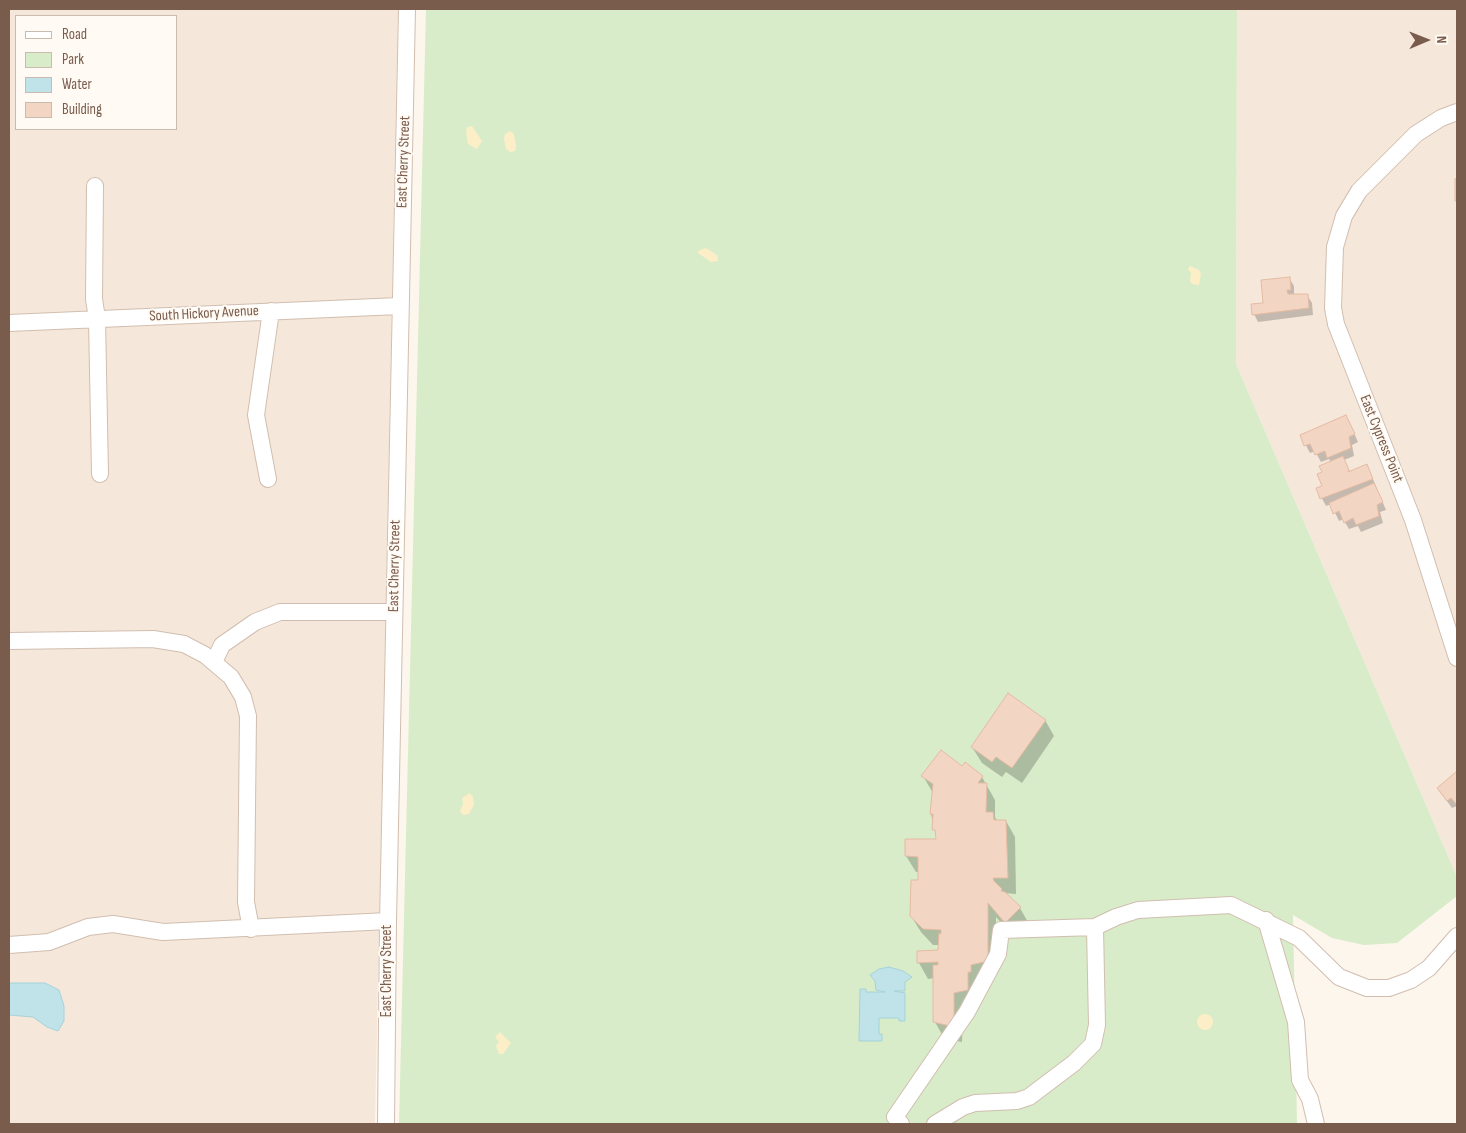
<!DOCTYPE html>
<style>
body{margin:0}
#map{position:relative;width:1466px;height:1133px;overflow:hidden;background:#fdf6ec;font-family:"Sofia Sans Condensed",sans-serif}
canvas{display:block}
.frame{position:absolute;inset:0;border:10px solid #7a5c4d;pointer-events:none}
.legend{position:absolute;left:15px;top:15px;width:162px;height:115px;box-sizing:border-box;background:#fffaf3;border:1px solid #cabbb1;margin:0;padding:6px 9px;list-style:none;font-size:15px;color:#7a5c4d}
.legend li{display:flex;align-items:center;gap:10px;height:25px}
.legend b{width:25px;border:1px solid #cabbb1}
.north{position:absolute;left:1401px;top:15px;width:50px;height:50px;-webkit-text-stroke:4px #fffaf3;paint-order:stroke;rotate:89deg;font-size:14px;font-weight:700;line-height:20px;text-align:center;color:#7a5c4d}
.north::after{content:'';display:block;margin:auto;width:18px;height:22px;background:#7a5c4d;clip-path:polygon(50% 0,100% 100%,50% 72%,0 100%)}
</style>
<div id="map">
<canvas width="1466" height="1133"></canvas>
<div class="frame"></div>
<ul class="legend">
<li><b style="height:6px;background:#fff"></b>Road</li>
<li><b style="height:14px;background:#d8ecc9"></b>Park</li>
<li><b style="height:14px;background:#bfe3e8"></b>Water</li>
<li><b style="height:14px;background:#f3d5c3"></b>Building</li>
</ul>
<div class="north">N</div>
</div>
<script>
const c = document.querySelector('canvas').getContext('2d');
c.lineJoin = 'round';
function paint(path, color) { c.fillStyle = color; c.fill(path, 'evenodd'); }
const toPath = rows => new Path2D(rows.map(r => 'M' + r).join(''));
function stroke(path, color, width, dash) { c.strokeStyle = color; c.lineWidth = width; c.lineCap = dash ? 'butt' : 'round'; c.setLineDash(dash || []); c.stroke(path); }
function drawText(font, color, halo, rows, align = 'center') {
  c.font = font + ' "Sofia Sans Condensed",sans-serif'; c.lineWidth = 4; c.setLineDash([]); c.textBaseline = 'middle'; c.strokeStyle = halo; c.fillStyle = color; for (const [text, x, y, turn = 0] of rows) {
    c.save(); c.translate(x, y); c.rotate((+turn || 0) * Math.PI / 180); c.textAlign = isNaN(turn) ? turn : align; if (halo) c.strokeText(text, 0, 0); c.fillText(text, 0, 0); c.restore();
  }
}
paint(toPath([
 [9,9,398,9,375,1124,9,1124],
 [16,16,176,16,176,129,16,129],
 [1237,9,1457,9,1457,877,1236,364]
]), '#f5e8da');
paint(toPath([
 [426,9,1237,9,1236,364,1457,877,1457,896,1397,943,1364,945,1332,938,1293,915,1297,1124,399,1124]
]), '#d8ecc9');
paint(toPath([
 [472,126,482,141,477,149,468,144,466,133,467,127],
 [510,131,514,134,516,147,515,151,510,152,506,149,504,139,505,134],
 [706,248,717,255,718,261,711,262,698,253,698,251],
 [1190,266,1199,270,1201,274,1199,285,1192,284,1190,281,1191,273,1188,269],
 [470,793,473,797,474,805,469,814,463,815,460,811,463,804,462,798],
 '1197 1022a8 8 0 1 1 16 0a8 8 0 1 1-16 0Z',
 [500,1032,511,1043,503,1054,499,1054,496,1046,499,1042,495,1037]
]), '#fcefc7');
const water = toPath([
 [889,967,903,971,912,977,905,982,905,991,894,991,905,993,905,1021,899,1021,899,1018,879,1018,879,1034,882,1034,882,1041,859,1041,860,989,866,989,866,992,885,992,876,990,875,981,870,975,879,969,889,967],
 [9,983,45,983,59,990,64,1006,64,1021,58,1031,47,1027,33,1017,9,1015,9,983]
]);
paint(water, '#bfe3e8');
stroke(water, '#a5d3da', 1);
paint(toPath([
 [1289,278,1294,286,1294,295,1307,295,1312,303,1313,315,1258,322,1254,314],
 [1350,424,1358,442,1352,445,1354,456,1344,460,1350,472,1367,465,1386,510,1380,512,1383,523,1361,532,1358,526,1349,529,1343,519,1339,521,1331,504,1326,506,1317,489,1323,487,1331,462,1329,459,1321,462,1315,451,1310,453,1301,436],
 [1045,720,1054,736,1022,783,1006,772,1002,777,982,763,972,747],
 [962,768,982,777,995,800,995,817,997,821,1006,821,1015,837,1016,894,1004,893,1020,908,1029,924,1015,938,996,917,996,976,979,981,963,1009,962,1042,944,1038,935,1022,934,978,928,979,919,963,939,951,940,945,933,945,921,932,911,916,919,872,916,872,906,856,906,840,937,840,931,814,933,793,923,776],
 [1457,773,1457,806,1452,808,1438,789]
]), '#0003');
const building = toPath([
 [1455,179,1457,179,1457,201,1455,201,1455,179],
 [1290,277,1291,290,1287,290,1288,294,1308,294,1309,308,1252,315,1251,304,1263,303,1261,280,1290,277],
 [1346,415,1355,434,1349,437,1351,448,1327,458,1325,451,1315,455,1310,444,1304,446,1300,435,1346,415],
 [1343,456,1349,470,1348,472,1367,464,1373,479,1320,499,1316,488,1322,486,1317,474,1322,472,1319,466,1343,456],
 [1374,483,1383,502,1377,505,1379,516,1356,525,1353,518,1344,523,1339,511,1333,514,1329,503,1374,483],
 [1008,693,1046,720,1012,768,996,757,992,762,971,747,1008,693],
 [941,750,962,766,965,762,983,776,978,783,987,783,986,812,993,812,994,820,1006,820,1008,878,993,878,994,881,1002,889,1001,891,1005,892,1021,907,1005,923,988,903,988,961,971,965,971,972,968,972,968,990,954,993,954,1027,933,1022,933,965,938,965,938,962,917,963,917,951,938,950,939,933,941,934,941,930,923,929,910,916,911,880,918,880,918,857,905,856,905,839,936,839,935,830,932,830,933,814,930,814,933,784,921,776,941,750],
 [1457,771,1457,805,1451,798,1447,801,1437,788,1457,771]
]);
paint(building, '#f3d5c3');
stroke(building, '#e6bba3', 1);
const minor = toPath([
 [1457,112,1441,118,1416,134,1359,191,1344,216,1335,247,1333,308,1336,324,1413,520,1457,658],
 [95,186,94,299,97,319,100,474],
 [9,323,399,306],
 [268,479,256,415,271,311],
 [9,641,153,639,184,644,205,655,231,677,243,697,248,716,246,902,251,929],
 [214,662,222,645,255,622,280,612,394,612],
 [1266,920,1296,1022,1300,1080,1310,1099,1316,1124],
 [1095,927,1116,917,1138,910,1231,905,1299,938,1339,977,1367,988,1389,988,1411,980,1429,968,1457,936],
 [9,945,49,942,88,927,113,924,163,932,388,921],
 [386,1124,388,921,407,9],
 [901,1124,895,1117,967,1012,998,954,1001,930,1095,927,1097,1025,1093,1044,1074,1063,1029,1097,1017,1101,975,1103,963,1107,935,1124]
]);
stroke(minor, '#d1beb0', 18);
stroke(minor, '#fff', 16);
drawText('15px', '#7a5c4d', '#fffaf3', [
 ["East Cherry Street",404,162,-88],
 ["South Hickory Avenue",204,314,-3],
 ["East Cypress Point",1381,439,68],
 ["East Cherry Street",395,566,-89],
 ["East Cherry Street",387,971,-90]
]);
</script>
